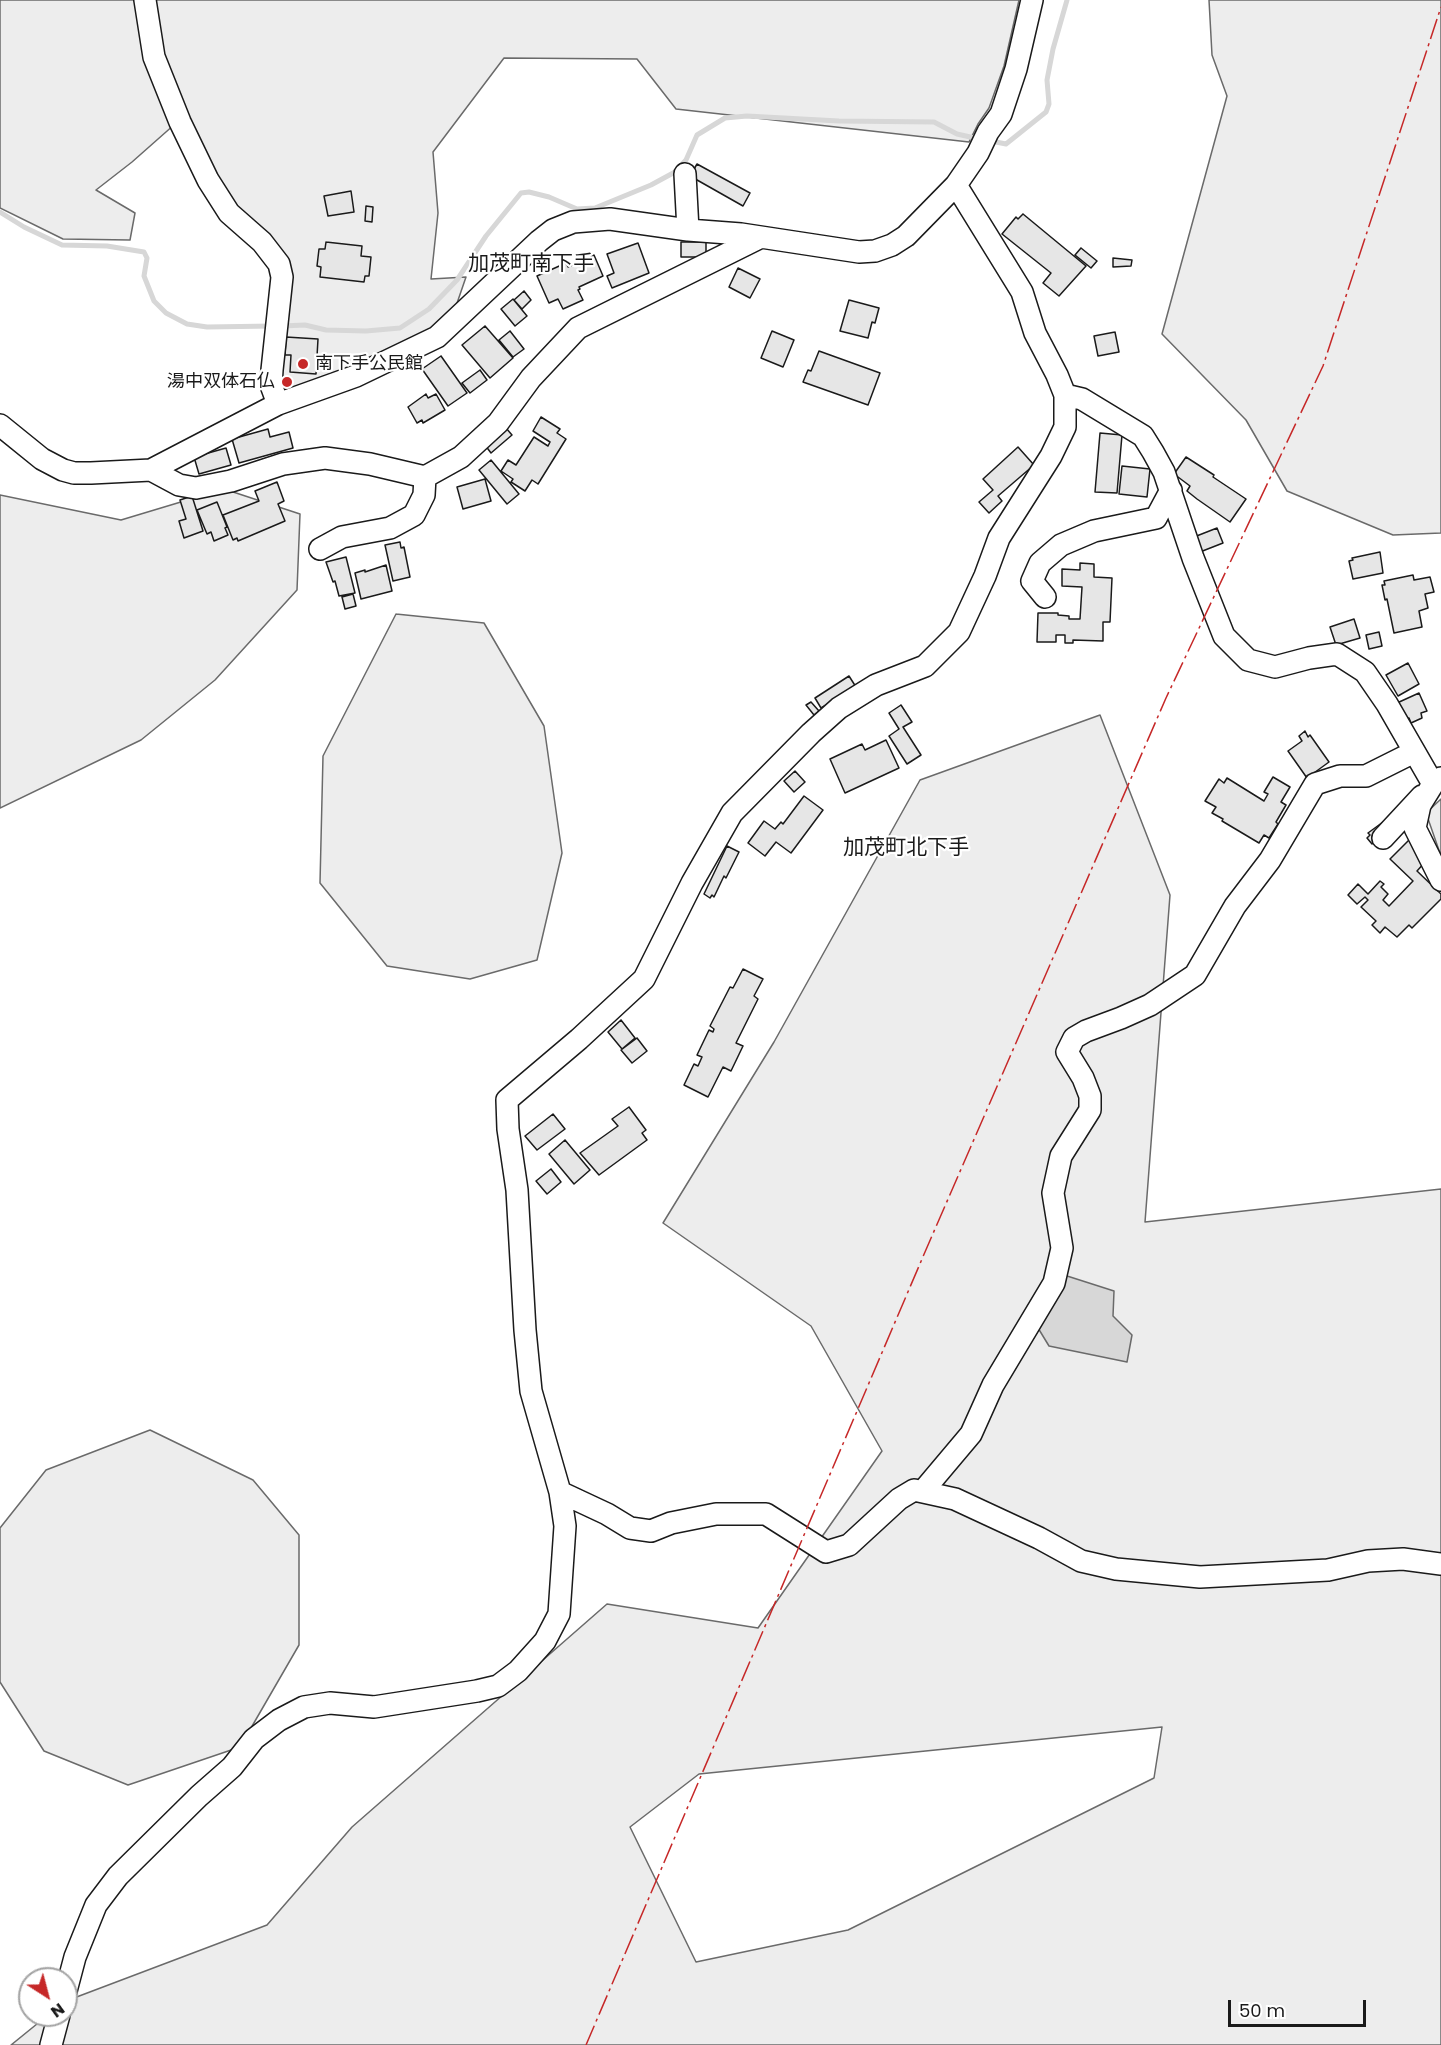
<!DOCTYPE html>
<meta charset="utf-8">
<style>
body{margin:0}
#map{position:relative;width:1441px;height:2045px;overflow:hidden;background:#fff;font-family:Poppins,sans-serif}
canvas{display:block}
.north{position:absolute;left:18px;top:1967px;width:60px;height:60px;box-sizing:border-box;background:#fff;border:2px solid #a3a3a3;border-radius:50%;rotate:144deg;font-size:16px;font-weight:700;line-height:24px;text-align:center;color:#1a1a1a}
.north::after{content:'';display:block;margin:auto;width:21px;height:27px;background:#c62828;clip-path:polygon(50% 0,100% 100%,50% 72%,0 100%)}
.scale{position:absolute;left:1228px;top:2000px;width:138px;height:27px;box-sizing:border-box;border:3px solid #1a1a1a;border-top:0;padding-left:8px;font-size:18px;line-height:21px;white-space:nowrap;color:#1a1a1a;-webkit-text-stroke:4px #fff;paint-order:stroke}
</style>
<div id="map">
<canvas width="1441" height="2045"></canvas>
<div class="north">N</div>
<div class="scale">50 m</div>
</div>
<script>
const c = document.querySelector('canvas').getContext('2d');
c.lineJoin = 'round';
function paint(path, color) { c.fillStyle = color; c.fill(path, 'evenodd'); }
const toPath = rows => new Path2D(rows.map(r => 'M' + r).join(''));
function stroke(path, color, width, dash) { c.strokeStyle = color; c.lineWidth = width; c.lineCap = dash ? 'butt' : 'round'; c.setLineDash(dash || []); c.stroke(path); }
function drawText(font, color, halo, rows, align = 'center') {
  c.font = font + ' Poppins,"Noto Sans JP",sans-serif'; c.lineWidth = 4.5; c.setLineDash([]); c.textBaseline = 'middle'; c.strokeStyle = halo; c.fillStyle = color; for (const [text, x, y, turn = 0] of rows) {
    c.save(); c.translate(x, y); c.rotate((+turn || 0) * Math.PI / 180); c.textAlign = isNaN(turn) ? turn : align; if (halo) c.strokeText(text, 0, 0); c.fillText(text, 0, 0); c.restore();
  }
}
const green = toPath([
 [0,0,139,0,175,124,132,162,96,190,135,213,130,240,63,239,0,208,0,0],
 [150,0,1019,0,1004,66,989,108,978,124,969,142,676,109,637,59,504,58,433,152,438,213,431,279,466,277,455,309,432,331,353,368,285,391,278,386,287,277,233,209,159,56,150,0],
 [1209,0,1441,0,1441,533,1393,535,1287,491,1246,420,1162,334,1227,96,1212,55,1209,0],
 [224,489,300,514,297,590,215,680,141,740,0,808,0,495,121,520,224,489],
 [396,614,484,623,544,726,562,853,537,960,470,979,387,966,320,883,323,756,396,614],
 [1100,715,1170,895,1145,1222,1441,1189,1441,2045,11,2045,48,2015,66,2015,66,2001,267,1925,352,1827,607,1604,758,1628,882,1451,811,1326,663,1223,774,1042,920,780,1100,715],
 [1162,1727,1154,1778,848,1930,696,1962,630,1827,699,1774,1162,1727],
 [1441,799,1441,856,1426,813,1441,799],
 [150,1430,253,1480,299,1535,299,1645,240,1747,128,1785,44,1751,0,1682,0,1528,46,1470,150,1430]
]);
paint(green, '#ededed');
stroke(green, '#6a6a6a', 1.5);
const water = toPath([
 [1064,1275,1114,1291,1113,1316,1132,1335,1127,1362,1049,1346,1035,1323,1064,1275]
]);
paint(water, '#d7d7d7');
stroke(water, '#6a6a6a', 1.5);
stroke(toPath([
 [991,141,1006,144,1046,112,1049,104,1047,80,1053,49,1067,0],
 [0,212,24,227,62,245,107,246,144,252,147,258,144,276,154,301,166,313,187,324,207,327,273,326],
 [282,326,305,325,326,330,366,331,400,328,429,309,457,280,486,236,521,193,529,192,549,197,577,209,595,208,651,185,675,172,686,160,697,135,725,118,747,116,839,121,934,122,957,134,979,139]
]), '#d7d7d7', 5);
const building = toPath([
 [697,164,750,193,743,206,690,176,697,164],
 [351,191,354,212,328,216,324,196,351,191],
 [366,206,373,207,372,222,365,221,366,206],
 [1023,214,1086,266,1059,296,1043,283,1051,273,1002,234,1016,217,1018,219,1023,214],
 [326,242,362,246,361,256,371,257,369,276,365,276,364,282,320,277,321,267,317,266,319,249,325,249,326,242],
 [681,242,706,242,706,257,681,257,681,242],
 [638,243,649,273,612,288,607,276,614,273,607,254,638,243],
 [1081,248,1097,261,1091,268,1075,255,1081,248],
 [594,255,603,276,579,287,580,289,578,290,583,300,563,309,558,299,549,303,537,276,566,263,568,267,594,255],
 [1113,258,1132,260,1131,266,1113,267,1113,258],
 [738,268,760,279,750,298,729,287,738,268],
 [524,291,531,300,522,309,514,300,524,291],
 [513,299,527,316,515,326,501,309,513,299],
 [849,300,879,308,875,323,872,322,868,338,840,331,849,300],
 [485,326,513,358,490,378,462,345,485,326],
 [510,331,524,349,513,357,499,340,510,331],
 [772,331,794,340,783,367,761,358,772,331],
 [1115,332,1119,352,1098,356,1094,336,1115,332],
 [286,337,318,339,316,374,290,372,291,355,285,355,286,337],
 [819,351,880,373,868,405,803,382,808,370,811,371,819,351],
 [441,356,467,393,448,406,422,369,441,356],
 [480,370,487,380,470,393,462,383,480,370],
 [426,394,428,398,436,394,445,410,423,423,422,420,417,423,408,407,426,394],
 [541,417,560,429,557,433,566,439,538,484,532,480,525,491,511,482,513,479,501,471,508,460,516,465,534,437,548,446,550,442,533,431,541,417],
 [506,428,512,435,491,453,485,445,506,428],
 [268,429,270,437,289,432,293,448,239,463,232,439,268,429],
 [1100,433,1122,435,1117,493,1095,492,1100,433],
 [1018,447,1034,465,998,496,1002,501,989,513,979,502,993,490,983,479,1018,447],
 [226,448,231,465,199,474,194,457,226,448],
 [1186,457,1214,475,1213,477,1246,499,1230,522,1197,499,1187,491,1190,486,1174,474,1186,457],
 [491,460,519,494,507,504,479,470,491,460],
 [1122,466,1150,469,1147,497,1119,494,1122,466],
 [485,479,491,501,463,509,457,487,485,479],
 [277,482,284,501,278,504,285,521,238,541,237,538,233,540,223,515,259,501,255,491,277,482],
 [192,496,203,531,184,538,179,521,186,519,180,500,192,496],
 [217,502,227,527,225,528,228,535,214,541,211,532,207,534,197,510,217,502],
 [1217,528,1223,543,1200,552,1194,537,1217,528],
 [400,542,401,548,404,547,410,577,393,581,385,545,400,542],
 [1380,552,1383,573,1353,579,1349,561,1353,560,1352,558,1380,552],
 [346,557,355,593,339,596,335,581,333,582,326,562,346,557],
 [1080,563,1094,564,1094,577,1112,578,1110,622,1103,622,1103,641,1073,640,1073,643,1065,643,1065,635,1056,635,1056,642,1037,642,1038,613,1058,613,1058,615,1069,616,1069,619,1080,619,1082,587,1062,586,1062,569,1080,570,1080,563],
 [386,565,392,591,361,599,355,573,365,570,365,572,386,565],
 [1413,575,1414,580,1430,577,1434,592,1425,594,1428,608,1419,611,1422,627,1394,633,1387,599,1385,600,1382,585,1385,585,1384,581,1413,575],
 [353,594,356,606,345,609,342,597,353,594],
 [1354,619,1360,638,1336,645,1330,627,1354,619],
 [1379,632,1382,646,1369,649,1366,635,1379,632],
 [1408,663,1419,684,1398,696,1386,675,1408,663],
 [849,676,856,687,821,708,815,698,849,676],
 [1419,693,1427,711,1421,713,1422,718,1411,723,1409,718,1404,720,1397,703,1419,693],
 [811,702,819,711,814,715,806,705,811,702],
 [901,705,912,722,903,727,921,755,907,764,889,736,899,729,889,713,901,705],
 [1305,731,1308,737,1310,735,1329,762,1307,778,1288,751,1302,741,1299,736,1305,731],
 [886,740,899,768,845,793,830,759,862,744,865,750,886,740],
 [795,771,805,782,794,792,784,781,795,771],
 [1273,777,1290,787,1281,802,1286,805,1276,822,1278,824,1269,838,1264,835,1259,843,1222,821,1223,819,1212,813,1216,807,1205,801,1219,779,1224,783,1227,778,1264,801,1268,794,1264,792,1273,777],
 [804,796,823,810,791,853,776,842,765,856,748,843,764,821,775,829,781,822,783,824,804,796],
 [1383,822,1389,830,1372,844,1367,838,1370,835,1368,833,1383,822],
 [1410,839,1426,861,1417,871,1441,894,1441,899,1412,928,1409,925,1397,937,1385,927,1380,933,1372,925,1376,921,1361,907,1368,900,1365,897,1357,904,1348,895,1358,884,1368,894,1380,881,1384,884,1381,887,1388,894,1383,900,1389,906,1413,881,1390,859,1410,839],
 [727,846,739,852,726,878,724,876,714,897,712,895,710,898,704,894,727,846],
 [743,969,763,979,754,996,758,999,736,1043,743,1046,731,1071,723,1067,708,1097,684,1085,694,1064,698,1066,702,1057,697,1055,709,1030,713,1032,714,1029,710,1026,730,987,733,988,743,969],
 [621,1020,635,1038,622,1049,608,1032,621,1020],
 [637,1038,647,1051,632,1063,621,1050,637,1038],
 [629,1107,646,1130,642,1133,647,1140,599,1175,580,1153,618,1126,612,1119,629,1107],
 [553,1114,565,1129,537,1150,525,1136,553,1114],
 [565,1140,590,1170,574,1184,549,1154,565,1140],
 [551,1169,561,1182,547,1194,536,1181,551,1169]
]);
paint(building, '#e6e6e6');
stroke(building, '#1a1a1a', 1.5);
const minor = toPath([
 [145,0,154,57,180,122,208,180,229,213,262,242,279,264,282,277,272,370,271,385,278,404],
 [685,174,688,230],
 [1065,395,1082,399,1143,436,1153,452,1164,472,1193,558,1224,636,1248,660,1275,667,1309,658,1337,654,1365,672,1387,704,1433,784,1441,778],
 [0,425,42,459,63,470,74,473,91,473,151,470,278,404,356,376,437,337,539,241,553,230,573,222,610,219,688,230,741,234,859,252,875,251,892,245,906,236,956,185,978,153,988,132,1001,114,1016,69,1032,0],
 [151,470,179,485,196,488,231,481,283,464,325,458,370,464,425,477,461,457,498,423,531,378,578,328,759,238],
 [320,549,342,537,390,528,414,515,424,495,425,477],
 [1045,597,1032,581,1040,563,1061,545,1094,531,1156,518,1171,490],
 [1433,784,1420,805,1415,828,1441,880],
 [1383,838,1422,796],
 [923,1491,971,1434,993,1385,1054,1283,1062,1248,1053,1193,1061,1156,1090,1110,1090,1096,1083,1078,1067,1052,1074,1038,1086,1031,1121,1018,1150,1005,1195,975,1235,906,1270,860,1315,784,1340,776,1366,776,1414,752],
 [560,1492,607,1514,630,1528,651,1531,671,1523,716,1514,766,1514,826,1552,849,1545,899,1499,914,1490,955,1499,1039,1538,1081,1561,1116,1569,1200,1577,1328,1570,1368,1561,1403,1559,1441,1564],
 [66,1991,75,1957,96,1905,118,1876,199,1796,232,1767,254,1739,279,1720,304,1707,330,1703,374,1707,477,1691,498,1686,518,1671,545,1641,559,1614,565,1526,560,1492,531,1391,525,1330,517,1190,508,1129,507,1100,579,1039,644,979,692,883,732,813,811,733,839,708,876,685,925,666,959,632,985,576,999,538,1051,456,1065,427,1065,395,1057,375,1035,333,1022,292,956,185],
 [51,2045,59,2015]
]);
stroke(minor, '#1a1a1a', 24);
stroke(minor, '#fff', 21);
stroke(toPath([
 [586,2045,925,1252,1166,698,1323,366,1441,7]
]), '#c62828', 1.5, [21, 4.5, 3, 4.5]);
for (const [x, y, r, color] of [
 [303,364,6,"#c62828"],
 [287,382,6,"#c62828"]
]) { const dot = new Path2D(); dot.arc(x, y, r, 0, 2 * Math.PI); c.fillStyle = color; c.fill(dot); stroke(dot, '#fff', 2); }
drawText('18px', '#1a1a1a', '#fff', [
 ["南下手公民館",315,364],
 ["湯中双体石仏",275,382,"right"]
], 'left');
drawText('21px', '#1a1a1a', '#fff', [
 ["加茂町南下手",531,265],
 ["加茂町北下手",906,849]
]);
</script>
